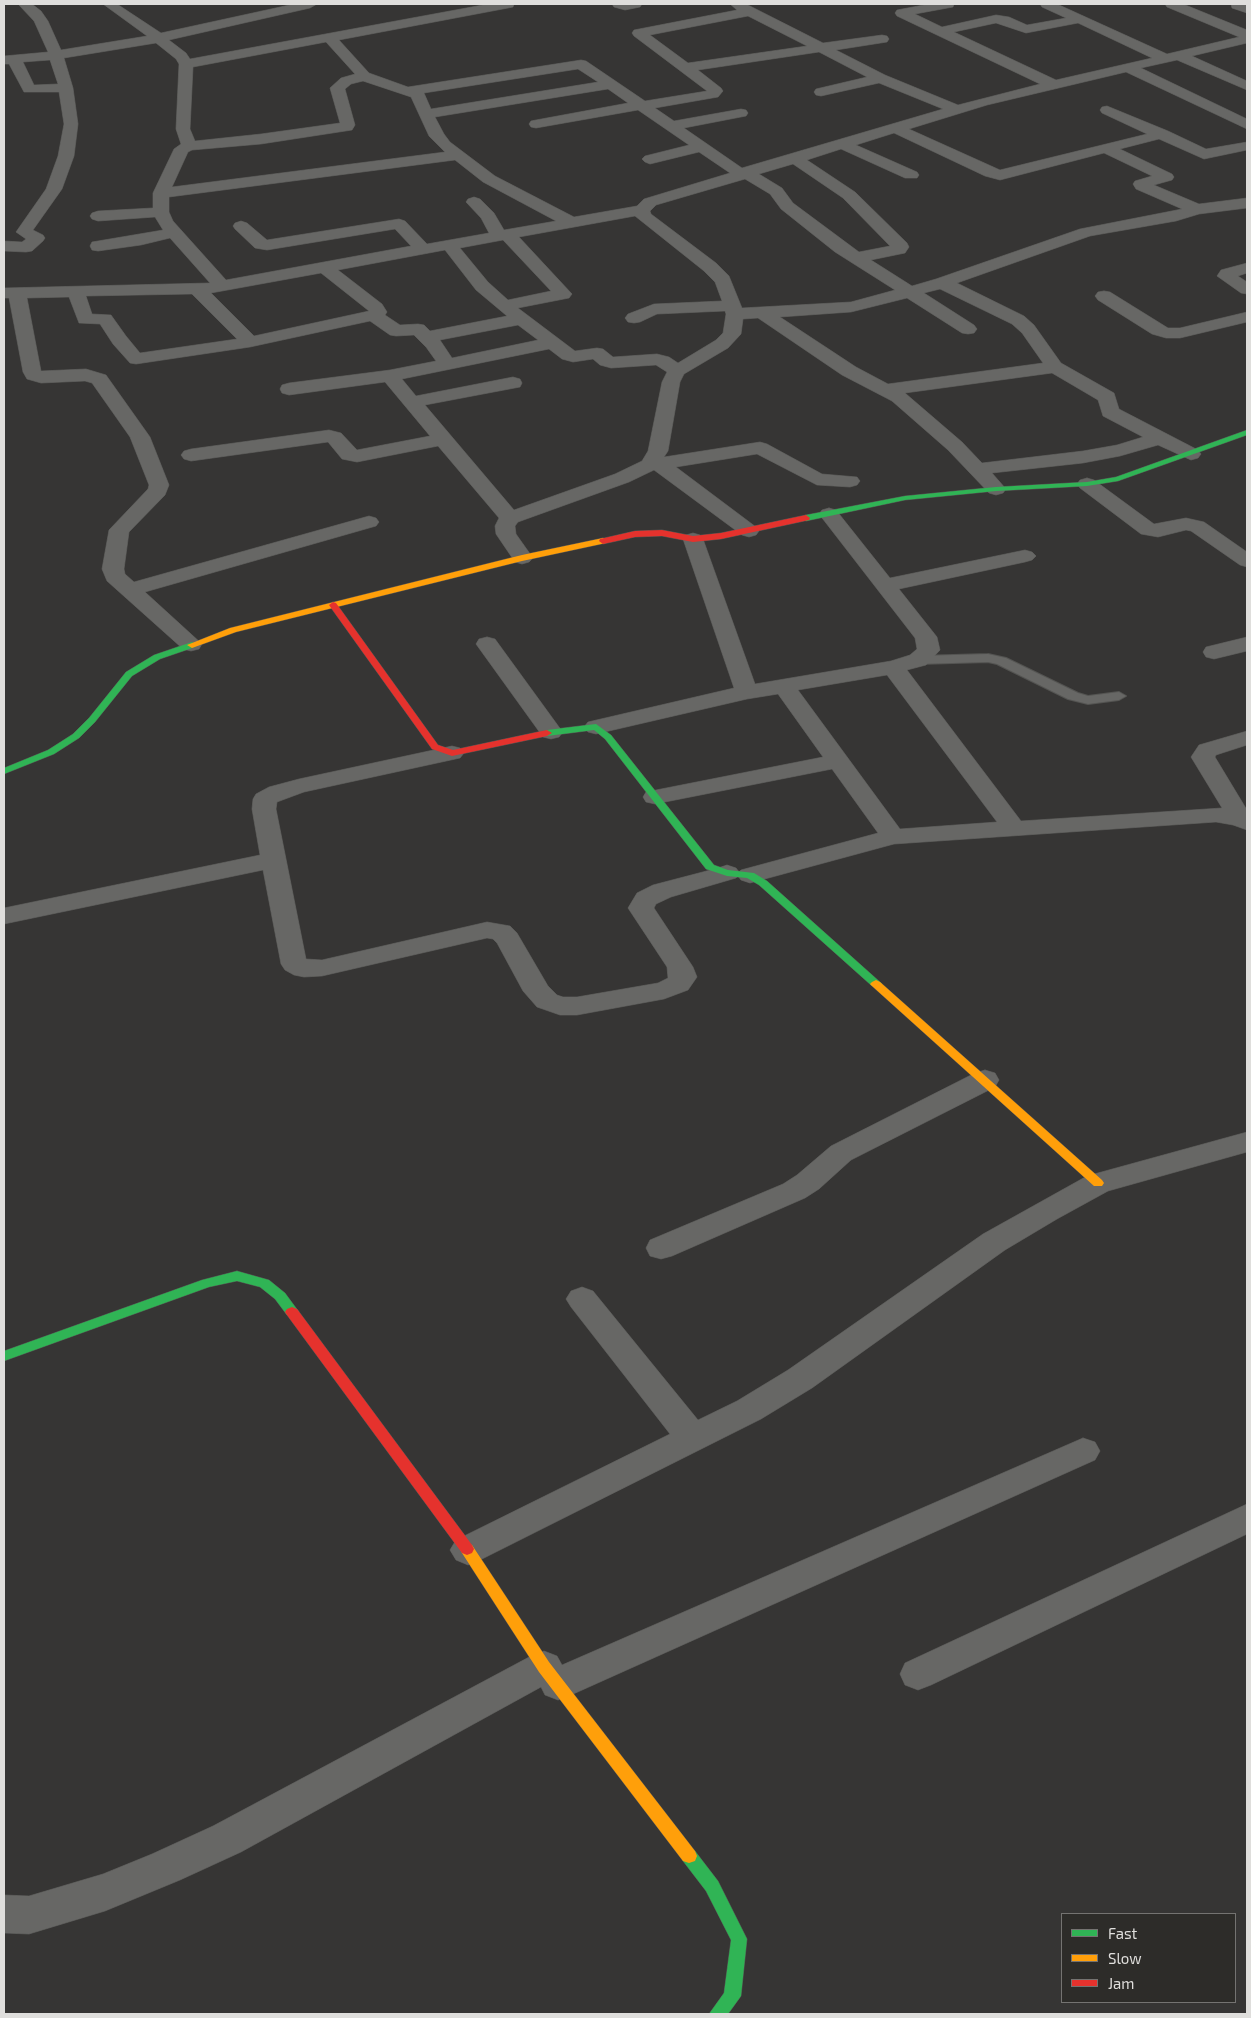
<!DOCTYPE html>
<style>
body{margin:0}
#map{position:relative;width:1251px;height:2018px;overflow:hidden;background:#363534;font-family:"Exo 2",sans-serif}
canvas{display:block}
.frame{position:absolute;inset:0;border:5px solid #dfdedc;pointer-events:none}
.legend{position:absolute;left:1061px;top:1913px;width:175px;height:90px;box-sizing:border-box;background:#2d2c29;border:1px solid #747371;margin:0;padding:6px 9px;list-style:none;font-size:15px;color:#dfdedc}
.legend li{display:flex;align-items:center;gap:10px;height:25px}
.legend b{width:25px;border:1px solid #747371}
</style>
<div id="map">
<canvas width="1251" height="2018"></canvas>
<div class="frame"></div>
<ul class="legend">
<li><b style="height:6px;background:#30b455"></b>Fast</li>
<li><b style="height:6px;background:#ff9f0a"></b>Slow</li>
<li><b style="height:6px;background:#e5322d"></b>Jam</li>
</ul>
</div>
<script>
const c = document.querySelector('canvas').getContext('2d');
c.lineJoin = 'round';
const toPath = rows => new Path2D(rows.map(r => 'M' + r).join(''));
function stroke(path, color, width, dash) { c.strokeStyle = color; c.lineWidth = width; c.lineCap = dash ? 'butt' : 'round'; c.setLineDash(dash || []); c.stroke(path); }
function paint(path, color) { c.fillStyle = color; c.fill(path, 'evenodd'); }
const lane = toPath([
 [988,654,1006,658,1078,693,1088,696,1119,692,1126,696,1119,700,1088,704,1068,699,997,664,988,662,918,664,911,660,918,656,988,654]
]);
const street = toPath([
 [18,4,32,4,41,11,48,21,61,50,147,36,103,4,117,4,161,33,294,4,317,4,310,8,169,40,186,53,190,59,488,4,514,4,513,7,508,8,339,40,369,73,408,87,581,60,586,61,645,101,707,91,634,36,632,33,634,30,737,10,730,4,746,4,823,43,882,35,887,36,889,39,887,42,836,50,885,75,958,105,1040,84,897,16,895,13,897,10,929,4,954,4,953,7,915,14,942,27,996,15,1009,17,1027,25,1066,18,1042,7,1040,4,1057,4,1167,54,1239,37,1167,7,1165,4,1183,4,1247,30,1247,43,1192,56,1247,81,1247,90,1177,60,1141,68,1247,119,1247,129,1126,72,987,105,909,129,1000,170,1147,134,1102,113,1100,110,1102,107,1107,106,1168,131,1206,149,1247,142,1247,150,1204,159,1159,139,1120,149,1172,174,1174,177,1172,180,1154,185,1199,204,1247,198,1247,208,1199,214,1176,221,1090,236,957,283,1024,316,1034,325,1061,363,1114,393,1119,409,1198,450,1201,454,1198,458,1191,460,1158,445,1120,456,1083,463,992,473,1006,489,1003,493,996,495,989,493,948,450,892,401,842,375,758,318,743,319,741,334,728,348,684,374,680,382,668,451,664,457,760,442,767,444,822,474,857,477,860,481,857,485,850,487,817,485,757,454,676,467,756,527,759,531,756,535,749,537,742,535,654,470,629,482,518,522,515,526,516,534,533,558,529,562,522,564,515,562,496,534,495,526,499,518,438,446,357,462,342,459,328,442,191,461,184,459,181,455,184,451,191,449,329,430,341,433,357,450,430,436,385,382,289,395,282,393,280,389,282,385,289,383,390,370,436,361,426,347,414,335,396,336,390,335,370,321,250,347,136,364,130,363,113,344,100,324,79,323,69,297,27,298,41,371,86,369,106,375,150,437,169,485,165,495,129,532,124,569,125,574,134,582,369,516,376,518,379,522,376,526,145,592,202,644,199,649,191,651,183,649,107,581,102,569,109,530,148,489,149,485,130,437,92,383,85,381,41,383,27,379,23,372,9,298,4,298,4,288,210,283,170,238,141,245,98,251,92,250,90,246,92,242,98,241,163,230,155,217,98,221,92,219,90,216,92,213,98,211,153,208,153,193,174,149,181,144,176,129,179,64,176,59,156,43,64,58,73,88,78,124,74,156,62,189,33,230,43,235,45,238,43,241,32,251,26,252,4,251,4,241,22,242,26,239,16,232,46,189,58,156,64,124,59,92,24,92,9,64,4,64,4,56,48,52,34,21,18,4],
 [748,16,807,46,688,63,650,35,748,16],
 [996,23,1026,33,1078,23,1152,58,1056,80,954,32,996,23],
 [326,42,355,74,341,78,330,88,340,123,261,134,195,141,190,129,193,67,326,42],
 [819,52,867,77,816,89,814,92,816,95,821,96,879,83,943,109,742,168,684,128,746,116,748,113,746,110,741,109,674,121,655,108,718,97,723,91,721,88,698,70,819,52],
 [50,60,58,84,34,85,23,62,50,60],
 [578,69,598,82,431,109,424,93,578,69],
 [363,81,411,97,429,136,445,152,172,187,188,152,192,150,261,144,352,130,355,125,345,89,351,84,363,81],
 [608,89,628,103,536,120,531,121,529,124,531,127,536,128,638,110,689,145,645,156,642,159,645,162,650,164,699,152,730,173,644,199,637,206,574,217,495,176,450,142,444,134,435,117,608,89],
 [894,133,985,176,1000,180,1104,153,1152,176,1135,181,1133,184,1136,189,1182,209,1080,229,936,279,912,286,871,260,905,253,909,247,907,243,855,192,807,160,841,149,905,178,917,178,919,175,917,172,856,145,894,133],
 [455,160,483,182,556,221,504,230,494,213,480,199,474,197,468,199,466,202,481,218,489,233,427,244,405,221,399,219,267,240,247,223,241,221,235,223,233,226,235,229,255,248,267,250,395,229,411,246,226,280,173,221,169,212,169,197,455,160],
 [793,164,843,198,890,246,859,252,793,203,782,188,759,174,793,164],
 [745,179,770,194,781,209,835,252,895,290,851,302,742,308,729,276,716,263,651,214,650,211,656,205,745,179],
 [635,216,704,271,715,282,722,301,654,304,628,314,625,318,628,322,634,323,640,322,657,314,725,311,726,314,723,333,716,340,678,363,669,357,657,354,613,357,603,349,597,348,575,351,518,308,569,298,572,294,519,237,635,216],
 [503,240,551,291,508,300,488,282,460,248,503,240],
 [445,250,476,290,507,316,430,331,424,325,418,324,400,325,385,315,387,312,382,304,338,270,445,250],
 [321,273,369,311,254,336,211,293,321,273],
 [940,289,1012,324,1022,333,1043,363,888,384,856,367,780,317,851,312,907,298,962,333,968,334,974,333,977,329,974,325,924,293,940,289],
 [192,294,237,339,140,353,126,336,111,315,92,314,86,296,192,294],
 [518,325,538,340,452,358,440,340,518,325],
 [549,349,562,359,573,362,593,359,600,365,611,368,656,365,667,372,662,382,648,451,642,461,615,474,514,510,425,405,520,387,522,383,520,379,513,377,416,396,402,379,549,349],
 [1052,373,1098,400,1103,416,1143,437,1117,445,1083,451,982,463,962,442,905,393,1052,373],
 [612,4,642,4,640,7,625,10,614,7,612,4],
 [1231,4,1247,4,1247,13,1232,8,1231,4],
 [1247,263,1247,273,1238,276,1247,282,1247,294,1241,293,1217,276,1221,270,1247,263],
 [1104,291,1110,292,1168,328,1180,328,1247,312,1247,322,1180,338,1166,338,1152,334,1098,300,1095,296,1098,292,1104,291],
 [1087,478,1094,480,1154,524,1186,518,1204,522,1247,552,1247,567,1240,565,1191,531,1186,530,1158,537,1141,534,1080,488,1077,484,1080,480,1087,478],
 [829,508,836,510,890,578,1025,550,1032,552,1036,556,1032,560,1025,562,899,589,937,637,940,650,926,665,907,670,1021,821,1222,808,1191,757,1199,745,1247,731,1247,745,1216,755,1215,757,1247,810,1247,830,1233,825,1216,822,894,844,750,883,741,880,738,876,736,878,671,897,656,904,654,908,693,967,697,977,688,990,664,999,577,1015,560,1015,537,1007,523,991,497,943,493,939,487,938,322,976,304,977,294,975,285,970,281,964,263,870,4,924,4,908,260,855,252,809,253,799,256,794,269,787,299,779,452,746,460,748,464,753,460,758,304,792,277,802,276,809,306,959,322,960,487,922,510,926,517,933,548,986,557,995,563,997,577,997,658,983,668,978,667,967,628,908,637,893,653,885,718,868,727,865,736,868,739,872,741,870,878,833,832,769,655,804,646,802,643,797,646,792,823,757,778,694,747,699,596,734,588,732,584,727,588,722,734,688,683,539,686,535,693,533,700,535,703,539,755,684,891,661,910,655,917,649,915,638,819,514,822,510,829,508],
 [887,675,997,822,900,829,798,690,887,675],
 [487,637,495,639,559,727,563,732,559,737,551,739,543,737,476,644,479,639,487,637],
 [1247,637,1247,651,1214,659,1206,657,1203,652,1206,647,1247,637],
 [985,1070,995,1073,999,1080,995,1087,851,1160,819,1189,805,1198,672,1256,661,1259,650,1256,646,1248,650,1240,783,1184,797,1175,831,1146,975,1073,985,1070],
 [1247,1132,1247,1152,1108,1191,1057,1219,1005,1250,812,1388,761,1419,480,1560,468,1565,456,1560,450,1550,456,1540,670,1434,571,1307,566,1299,571,1291,582,1287,593,1291,698,1420,737,1401,788,1370,983,1234,1087,1176,1247,1132],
 [1083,1438,1095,1442,1100,1451,1095,1460,571,1695,558,1700,545,1695,541,1687,241,1852,180,1880,105,1911,29,1934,4,1933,4,1895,29,1896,103,1874,152,1854,213,1826,531,1656,544,1651,557,1656,562,1665,1083,1438],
 [1247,1504,1247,1534,931,1685,918,1690,905,1685,900,1674,905,1663,1247,1504]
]);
const fast = toPath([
 [1247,430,1247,435,1118,481,1087,486,996,491,905,500,806,521,802,518,806,515,905,496,996,487,1087,482,1116,477,1247,430],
 [192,642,197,645,195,647,160,659,132,676,95,722,79,738,54,754,4,774,4,768,48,750,73,734,89,718,126,672,154,655,192,642],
 [596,724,611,735,714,865,728,870,754,873,767,881,880,982,882,984,880,986,872,986,759,885,747,878,727,876,706,869,605,739,594,730,547,736,542,733,547,730,596,724],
 [237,1271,269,1280,285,1293,299,1312,297,1315,292,1317,287,1315,275,1299,260,1287,237,1281,209,1287,4,1361,4,1351,202,1280,237,1271],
 [689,1849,695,1851,718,1881,747,1939,741,1996,728,2014,709,2014,724,1993,731,1940,706,1891,683,1861,681,1856,683,1851,689,1849]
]);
const slow = toPath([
 [603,538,607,541,606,543,522,561,236,632,192,648,187,645,230,628,522,555,603,538],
 [876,980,880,982,1102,1180,1104,1183,1102,1186,1094,1186,872,986,870,984,872,982,876,980],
 [467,1543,472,1545,549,1662,695,1851,697,1856,695,1861,689,1863,683,1861,539,1672,462,1553,460,1549,462,1545,467,1543]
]);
const jam = toPath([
 [806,515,810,518,809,520,721,539,693,542,662,536,635,537,603,544,599,541,600,539,635,531,662,530,693,536,721,533,806,515],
 [333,602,336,603,438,745,453,750,547,730,552,733,547,736,452,756,432,749,329,605,333,602],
 [292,1307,297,1309,472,1545,474,1549,472,1553,467,1555,462,1553,287,1315,285,1312,287,1309,292,1307]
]);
stroke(lane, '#545452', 2);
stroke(street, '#545452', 1);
stroke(fast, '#545452', 1);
stroke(slow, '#545452', 1);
stroke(jam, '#545452', 1);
paint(lane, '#676765');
paint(street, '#676765');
paint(fast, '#30b455');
paint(slow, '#ff9f0a');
paint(jam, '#e5322d');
</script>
